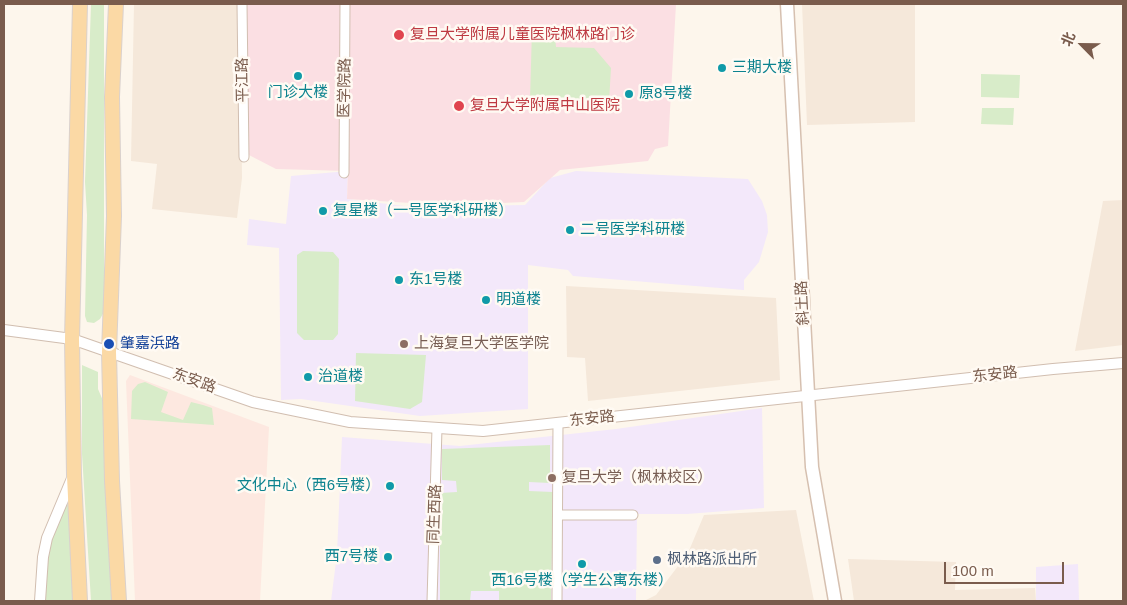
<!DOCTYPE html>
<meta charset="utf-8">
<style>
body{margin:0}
#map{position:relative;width:1127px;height:605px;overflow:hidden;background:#fdf6ec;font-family:Helvetica,"Noto Sans SC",sans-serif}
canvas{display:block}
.frame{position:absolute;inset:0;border:5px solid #7a5c4d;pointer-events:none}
.north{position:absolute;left:1057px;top:20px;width:50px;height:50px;-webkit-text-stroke:4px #fffaf3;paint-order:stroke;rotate:293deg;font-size:14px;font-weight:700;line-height:20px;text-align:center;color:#7a5c4d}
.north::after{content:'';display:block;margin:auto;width:18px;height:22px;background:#7a5c4d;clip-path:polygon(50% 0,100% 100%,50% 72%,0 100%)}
.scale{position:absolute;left:944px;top:562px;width:120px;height:22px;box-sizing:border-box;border:2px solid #7a5c4d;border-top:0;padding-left:6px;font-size:15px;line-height:18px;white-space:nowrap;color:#7a5c4d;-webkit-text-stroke:4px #fffaf3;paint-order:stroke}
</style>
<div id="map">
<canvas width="1127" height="605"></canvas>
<div class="frame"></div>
<div class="north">北</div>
<div class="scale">100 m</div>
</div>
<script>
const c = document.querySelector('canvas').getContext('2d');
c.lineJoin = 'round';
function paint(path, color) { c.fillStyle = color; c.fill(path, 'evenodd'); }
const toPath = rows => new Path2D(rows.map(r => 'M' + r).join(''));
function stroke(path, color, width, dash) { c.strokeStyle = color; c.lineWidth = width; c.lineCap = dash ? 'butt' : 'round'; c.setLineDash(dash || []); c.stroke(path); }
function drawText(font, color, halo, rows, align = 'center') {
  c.font = font + ' Helvetica,"Noto Sans SC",sans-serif'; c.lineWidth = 5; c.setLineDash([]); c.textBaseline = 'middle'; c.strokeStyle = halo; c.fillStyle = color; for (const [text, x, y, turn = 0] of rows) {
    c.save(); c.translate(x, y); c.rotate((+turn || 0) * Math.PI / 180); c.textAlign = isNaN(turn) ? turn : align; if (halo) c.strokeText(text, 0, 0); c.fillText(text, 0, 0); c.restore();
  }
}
paint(toPath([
 [134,4,240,4,242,178,237,218,152,209,157,164,131,161],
 [802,4,915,4,915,122,807,125],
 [1123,200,1123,345,1075,351,1103,201],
 [566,286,776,298,780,380,588,401,585,358,567,357],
 [796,510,814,601,644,601,656,595,688,553,704,515],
 [848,559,956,562,955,590,1035,588,1036,601,854,601]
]), '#f5e8da');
paint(toPath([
 [130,375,269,427,260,601,135,601,126,381]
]), '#fde8e0');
paint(toPath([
 [348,171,347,199,412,207,525,205,550,178,576,171,748,179,762,201,767,215,768,232,759,262,744,280,744,290,573,276,568,270,528,265,528,409,420,416,301,399,281,400,279,248,247,245,249,219,286,224,291,176],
 [762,408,764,508,687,514,637,514,636,601,331,601,337,554,342,437,460,446,616,429],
 [1078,564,1079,601,1036,601,1036,567]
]), '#f3e8fa');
paint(toPath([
 [245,4,676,4,668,146,655,149,648,161,560,170,524,202,412,207,411,203,347,199,348,171,276,169,247,154]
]), '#fbdfe3');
paint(toPath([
 [91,4,104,4,104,312,100,319,94,323,87,322,85,316,87,215,85,182],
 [532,29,550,29,555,36,556,47,594,48,611,68,609,102,530,100],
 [981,74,1020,75,1019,98,981,97],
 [982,108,1014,108,1013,125,981,124],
 [303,251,333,252,339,259,338,334,333,340,304,340,297,333,297,255],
 [356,353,426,355,422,402,410,409,355,401],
 [82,365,98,372,98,389,104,403,105,471,115,601,91,601,82,454],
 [145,382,168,392,161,412,183,420,191,402,203,405,212,408,214,425,131,419,132,391,138,384],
 [550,445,550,483,529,482,529,491,553,492,551,601,499,601,499,591,471,591,470,601,440,601,440,493,457,492,456,481,442,480,442,449],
 [71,493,76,601,45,601,48,551,53,532]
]), '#d8ecc9');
const minor = toPath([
 [242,4,244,157],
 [344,173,345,4],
 [558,515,633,515],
 [432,601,437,428],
 [557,601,558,423]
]);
const tertiary = toPath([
 [4,330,72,339,253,402,350,422,483,431,1053,369,1123,363],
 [40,601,43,557,47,538,73,476]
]);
const secondary = toPath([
 [787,4,812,467,835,601]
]);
const primary = toPath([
 [80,4,72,339,74,476,80,601],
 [116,4,112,97,114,216,109,352,112,481,119,601]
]);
stroke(minor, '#d1beb0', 11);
stroke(tertiary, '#d1beb0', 12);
stroke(secondary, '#d6c0b0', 15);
stroke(primary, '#dad1cd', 16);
stroke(minor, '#fff', 9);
stroke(tertiary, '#fff', 10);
stroke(secondary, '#fff', 12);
stroke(primary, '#fbd9a5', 14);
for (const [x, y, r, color] of [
 [399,35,6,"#e0444e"],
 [722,68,5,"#0f9aa8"],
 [298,76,5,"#0f9aa8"],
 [629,94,5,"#0f9aa8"],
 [459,106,6,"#e0444e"],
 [323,211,5,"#0f9aa8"],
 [570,230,5,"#0f9aa8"],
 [399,280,5,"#0f9aa8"],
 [486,300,5,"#0f9aa8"],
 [109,344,6,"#1a4fb4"],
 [404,344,5,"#8d6e63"],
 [308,377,5,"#0f9aa8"],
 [552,478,5,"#8d6e63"],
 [390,486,5,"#0f9aa8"],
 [388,557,5,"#0f9aa8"],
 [657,560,5,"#5c6f8a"],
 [582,564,5,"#0f9aa8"]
]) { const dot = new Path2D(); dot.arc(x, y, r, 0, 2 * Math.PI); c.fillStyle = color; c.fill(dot); stroke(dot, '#fffaf3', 2); }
drawText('15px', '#be3a42', '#fffaf3', [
 ["复旦大学附属儿童医院枫林路门诊",410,35],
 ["复旦大学附属中山医院",470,106]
], 'left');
drawText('15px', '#0d838f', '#fffaf3', [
 ["三期大楼",732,68],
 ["门诊大楼",298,93,"center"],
 ["原8号楼",639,94],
 ["复星楼（一号医学科研楼）",333,211],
 ["二号医学科研楼",580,230],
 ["东1号楼",409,280],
 ["明道楼",496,300],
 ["治道楼",318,377],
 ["文化中心（西6号楼）",380,486,"right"],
 ["西7号楼",378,557,"right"],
 ["西16号楼（学生公寓东楼）",582,581,"center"]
], 'left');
drawText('15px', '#7a5c4d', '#fffaf3', [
 ["平江路",243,80,-91],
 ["医学院路",345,88,-89],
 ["斜土路",803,303,-93],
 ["东安路",995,375,-6],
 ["东安路",194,381,20],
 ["东安路",592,419,-6],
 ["同生西路",435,514,-88]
]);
drawText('15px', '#164399', '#fffaf3', [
 ["肇嘉浜路",120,344]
], 'left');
drawText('15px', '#785e54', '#fffaf3', [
 ["上海复旦大学医学院",414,344],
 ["复旦大学（枫林校区）",562,478]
], 'left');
drawText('15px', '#4e5e75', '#fffaf3', [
 ["枫林路派出所",667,560]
], 'left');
</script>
